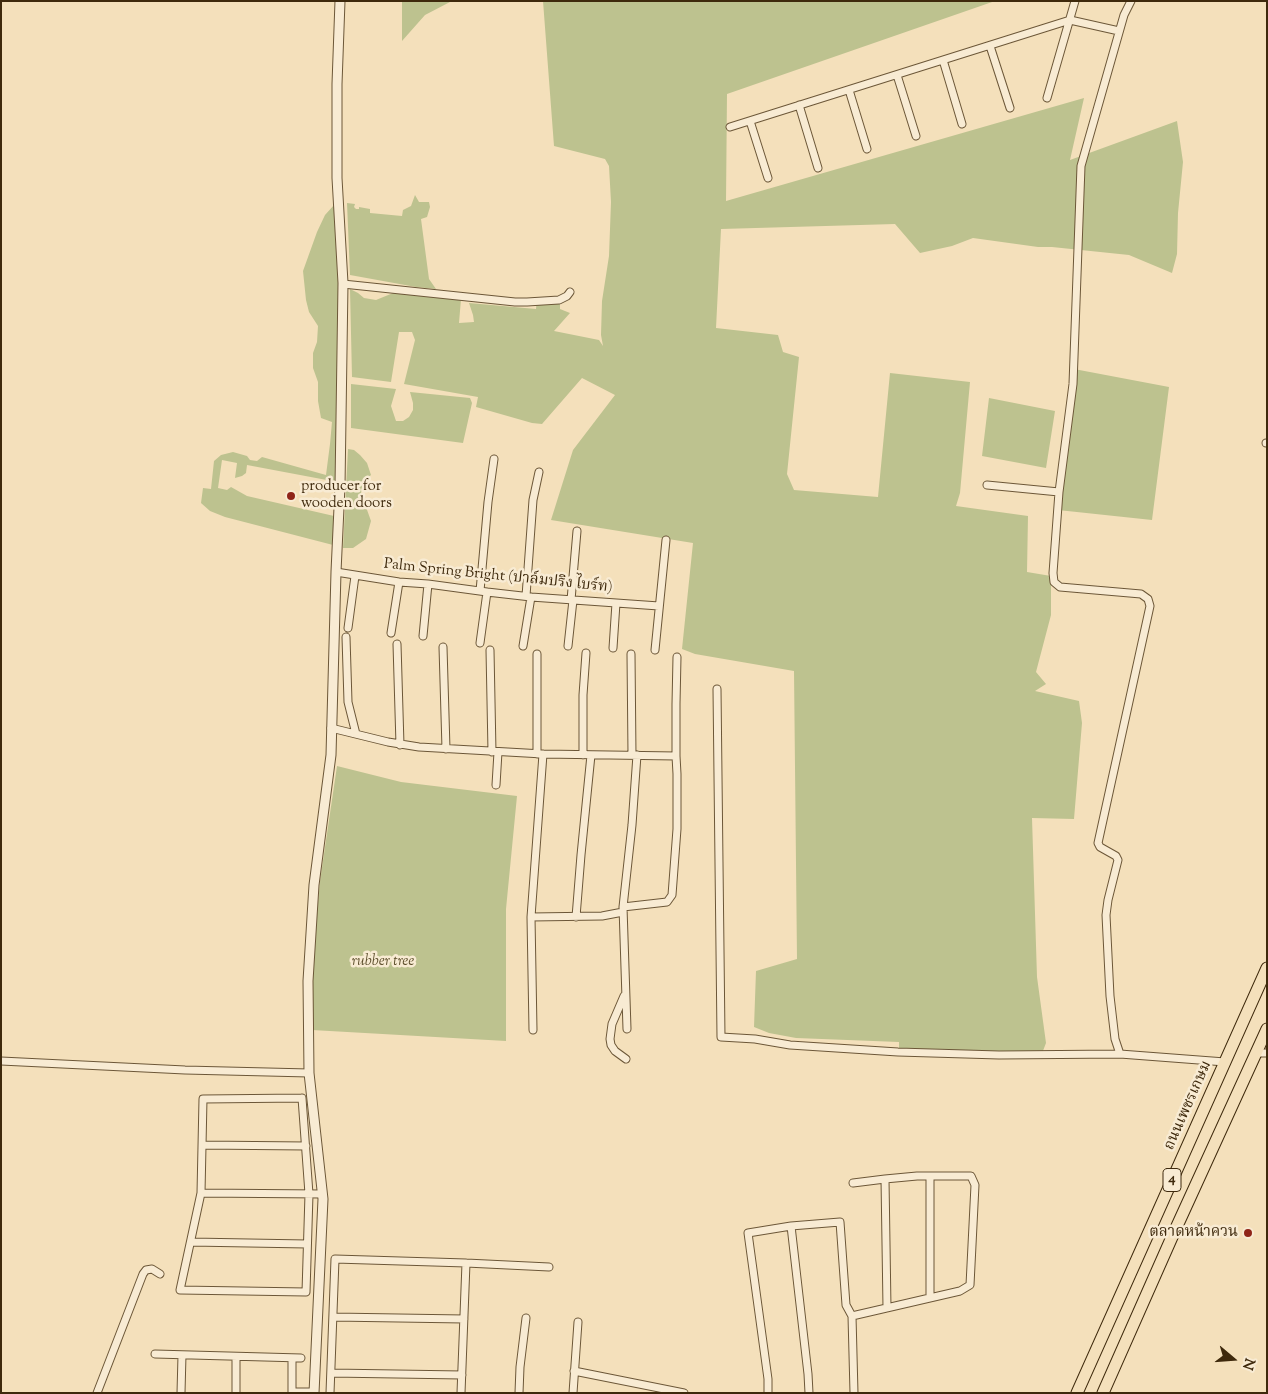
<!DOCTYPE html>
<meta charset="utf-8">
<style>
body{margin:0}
#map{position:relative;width:1268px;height:1394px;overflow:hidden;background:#f4e0bb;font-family:"Sorts Mill Goudy",serif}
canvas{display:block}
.frame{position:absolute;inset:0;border:2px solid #3e290c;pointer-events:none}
.north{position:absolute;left:1208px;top:1334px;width:50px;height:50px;-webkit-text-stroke:4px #f8ebd3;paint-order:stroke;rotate:108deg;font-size:14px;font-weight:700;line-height:20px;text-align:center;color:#3e290c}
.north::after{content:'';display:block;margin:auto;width:18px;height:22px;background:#3e290c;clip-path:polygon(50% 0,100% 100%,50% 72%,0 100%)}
</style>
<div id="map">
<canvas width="1268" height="1394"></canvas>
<div class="frame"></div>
<div class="north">N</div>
</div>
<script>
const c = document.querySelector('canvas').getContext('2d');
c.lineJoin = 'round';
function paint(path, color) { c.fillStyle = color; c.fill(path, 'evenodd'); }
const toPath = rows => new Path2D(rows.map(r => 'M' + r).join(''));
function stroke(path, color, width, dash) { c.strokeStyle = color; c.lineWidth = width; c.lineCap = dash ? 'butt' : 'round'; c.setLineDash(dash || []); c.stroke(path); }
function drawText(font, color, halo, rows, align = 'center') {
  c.font = font + ' "Sorts Mill Goudy","Noto Serif Thai",serif'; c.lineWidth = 5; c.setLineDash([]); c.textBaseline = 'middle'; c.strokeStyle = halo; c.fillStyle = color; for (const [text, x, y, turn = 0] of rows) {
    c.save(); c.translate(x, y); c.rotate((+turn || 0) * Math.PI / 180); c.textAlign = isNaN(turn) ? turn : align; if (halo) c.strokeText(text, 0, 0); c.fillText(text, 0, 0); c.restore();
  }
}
paint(toPath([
 [402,1,450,1,450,2,425,15,402,41],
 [543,1,995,1,727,94,726,201,1084,98,1070,160,1177,121,1183,162,1178,213,1177,254,1172,273,1129,255,1052,247,1038,247,973,238,952,246,920,253,895,224,721,229,716,328,778,335,783,352,799,357,787,474,794,490,878,497,890,373,970,382,960,493,956,506,1028,516,1027,572,1051,576,1051,615,1036,672,1046,684,1035,691,1079,701,1082,723,1074,819,1032,818,1037,977,1046,1043,1041,1056,899,1049,899,1042,796,1038,769,1033,754,1027,756,971,797,959,794,671,695,654,682,649,693,543,551,520,573,450,615,395,582,378,542,424,532,423,476,407,478,397,404,384,415,340,412,332,399,332,391,382,352,377,350,289,358,293,364,298,376,300,398,291,461,299,459,323,474,322,473,315,469,303,536,309,537,297,560,297,560,309,570,313,554,331,599,340,603,346,601,335,602,301,609,256,611,202,609,166,605,159,554,146],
 [415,195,419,202,429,202,430,207,427,217,421,219,429,279,436,289,416,287,350,275,347,203,355,204,354,207,356,209,359,209,359,207,370,209,370,213,402,216,403,210,411,206],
 [334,205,339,290,336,480,332,481,247,465,246,473,242,476,235,478,237,463,222,460,218,488,227,490,231,487,247,496,334,516,333,545,225,517,210,511,201,503,203,488,211,489,214,461,221,455,233,452,247,456,250,460,257,461,262,457,326,475,330,444,332,422,321,418,318,401,318,382,313,368,313,353,317,342,318,326,309,312,306,300,303,271,317,232,325,215],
 [1074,369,1169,387,1152,520,1058,510],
 [351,384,396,389,391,406,396,421,403,421,409,417,413,410,413,403,410,392,470,398,472,403,463,443,351,428],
 [989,398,1055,411,1046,468,982,456],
 [348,449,354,450,360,455,367,463,371,475,364,481,361,493,371,521,366,539,353,548,343,548],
 [337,766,401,782,517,796,506,909,506,1041,312,1030,313,956,320,881]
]), '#bdc28f');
const minor = toPath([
 [990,46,1010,108],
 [943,60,962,124],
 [897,75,916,136],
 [849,90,867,149],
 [1047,98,1075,1],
 [799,105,818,168],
 [750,121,768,178],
 [730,127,1070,20,1119,31],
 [343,284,515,302,527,302,559,300,567,296,570,292],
 [1266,443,1267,443],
 [987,485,1059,492],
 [336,572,399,582,428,584,487,592,531,597,659,606],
 [480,591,488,502,494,459],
 [526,596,533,500,539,472],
 [571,600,577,531],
 [348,628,355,576],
 [391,633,399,582],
 [423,636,428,584],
 [346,637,348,702,356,734],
 [480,643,487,592],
 [397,644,400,745],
 [523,646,531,597],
 [568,646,573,600],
 [443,647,446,749],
 [613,648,616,603],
 [490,650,492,752],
 [655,650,666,540],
 [537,654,537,754],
 [631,654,632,755],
 [717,689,721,1037,755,1039,790,1045,898,1052,999,1055,1120,1054,1225,1062],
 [331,728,388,742,419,747,543,754,676,756],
 [583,755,583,695,586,653],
 [496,785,498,752],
 [623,907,667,902,672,895,677,829,677,774,676,756,676,704,677,657],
 [531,917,602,916,623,912],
 [576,917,581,855,591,755],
 [624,996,612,1024,610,1039,611,1045,615,1051,626,1059],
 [627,1029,623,907,632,825,637,755],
 [533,1030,531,917,543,754],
 [1256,1053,1267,1053],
 [1120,1054,1115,1039,1110,996,1106,915,1108,900,1118,860,1116,856,1100,847,1098,843,1150,606,1148,599,1141,594,1060,587,1054,582,1053,573,1059,492,1073,384,1081,166,1124,15,1131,1],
 [1,1061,185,1070,309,1073],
 [302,1098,309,1194,306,1292,180,1290,201,1193,203,1099,302,1098],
 [202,1145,306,1146],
 [885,1179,887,1308],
 [201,1193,322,1194],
 [791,1226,808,1374,809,1393],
 [191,1242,307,1244],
 [930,1297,930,1177],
 [852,1316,960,1291,970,1285,975,1185,971,1176,917,1176,885,1179,853,1183],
 [333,1317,464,1319],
 [155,1354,301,1358],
 [574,1371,684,1393],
 [331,1373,462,1375],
 [292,1392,314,1392],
 [97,1393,143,1274,146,1270,152,1269,160,1274],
 [181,1393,182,1355],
 [236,1393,236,1357],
 [292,1393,292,1358],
 [330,1393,335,1259,466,1263,549,1267],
 [461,1393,466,1263],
 [519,1393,520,1367,526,1318],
 [573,1393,578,1322],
 [768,1393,768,1379,748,1233,791,1226,840,1222,846,1305,852,1316,854,1393]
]);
const tertiary = toPath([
 [314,1393,323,1199,309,1073,308,981,314,885,331,755,336,572,340,486,343,283,337,178,337,84,340,1]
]);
const trunk = toPath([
 [1077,1393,1267,968],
 [1103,1393,1172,1237,1267,1029]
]);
stroke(minor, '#6c5738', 9);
stroke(tertiary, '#6c5738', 11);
stroke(trunk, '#3e290c', 13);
stroke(minor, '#f8ebd3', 7);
stroke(tertiary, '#f8ebd3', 9);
stroke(trunk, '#f4e0bb', 11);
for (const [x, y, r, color] of [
 [291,496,5,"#8f2418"],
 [1248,1233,5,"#8f2418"]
]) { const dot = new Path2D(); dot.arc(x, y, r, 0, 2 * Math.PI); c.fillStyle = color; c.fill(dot); stroke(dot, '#f8ebd3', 2); }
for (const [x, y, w] of [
 [1172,1180,18]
]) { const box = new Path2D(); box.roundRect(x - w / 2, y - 11.5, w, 23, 4); c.fillStyle = '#f8ebd3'; c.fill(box); stroke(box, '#3e290c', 1); }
drawText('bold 14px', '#3e290c', null, [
 ["4",1172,1180]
]);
drawText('15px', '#3e290c', '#f8ebd3', [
 ["producer for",301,487],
 ["wooden doors",301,504],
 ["ตลาดหน้าควน",1238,1233,"right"]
], 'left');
drawText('15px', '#3e290c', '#f8ebd3', [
 ["Palm Spring Bright (ปาล์มปริง ไบร์ท)",498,577,6],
 ["ถนนเพชรเกษม",1189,1106,-66]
]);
drawText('italic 15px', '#5e4f2d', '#f8ebd3', [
 ["rubber tree",383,962]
]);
</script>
